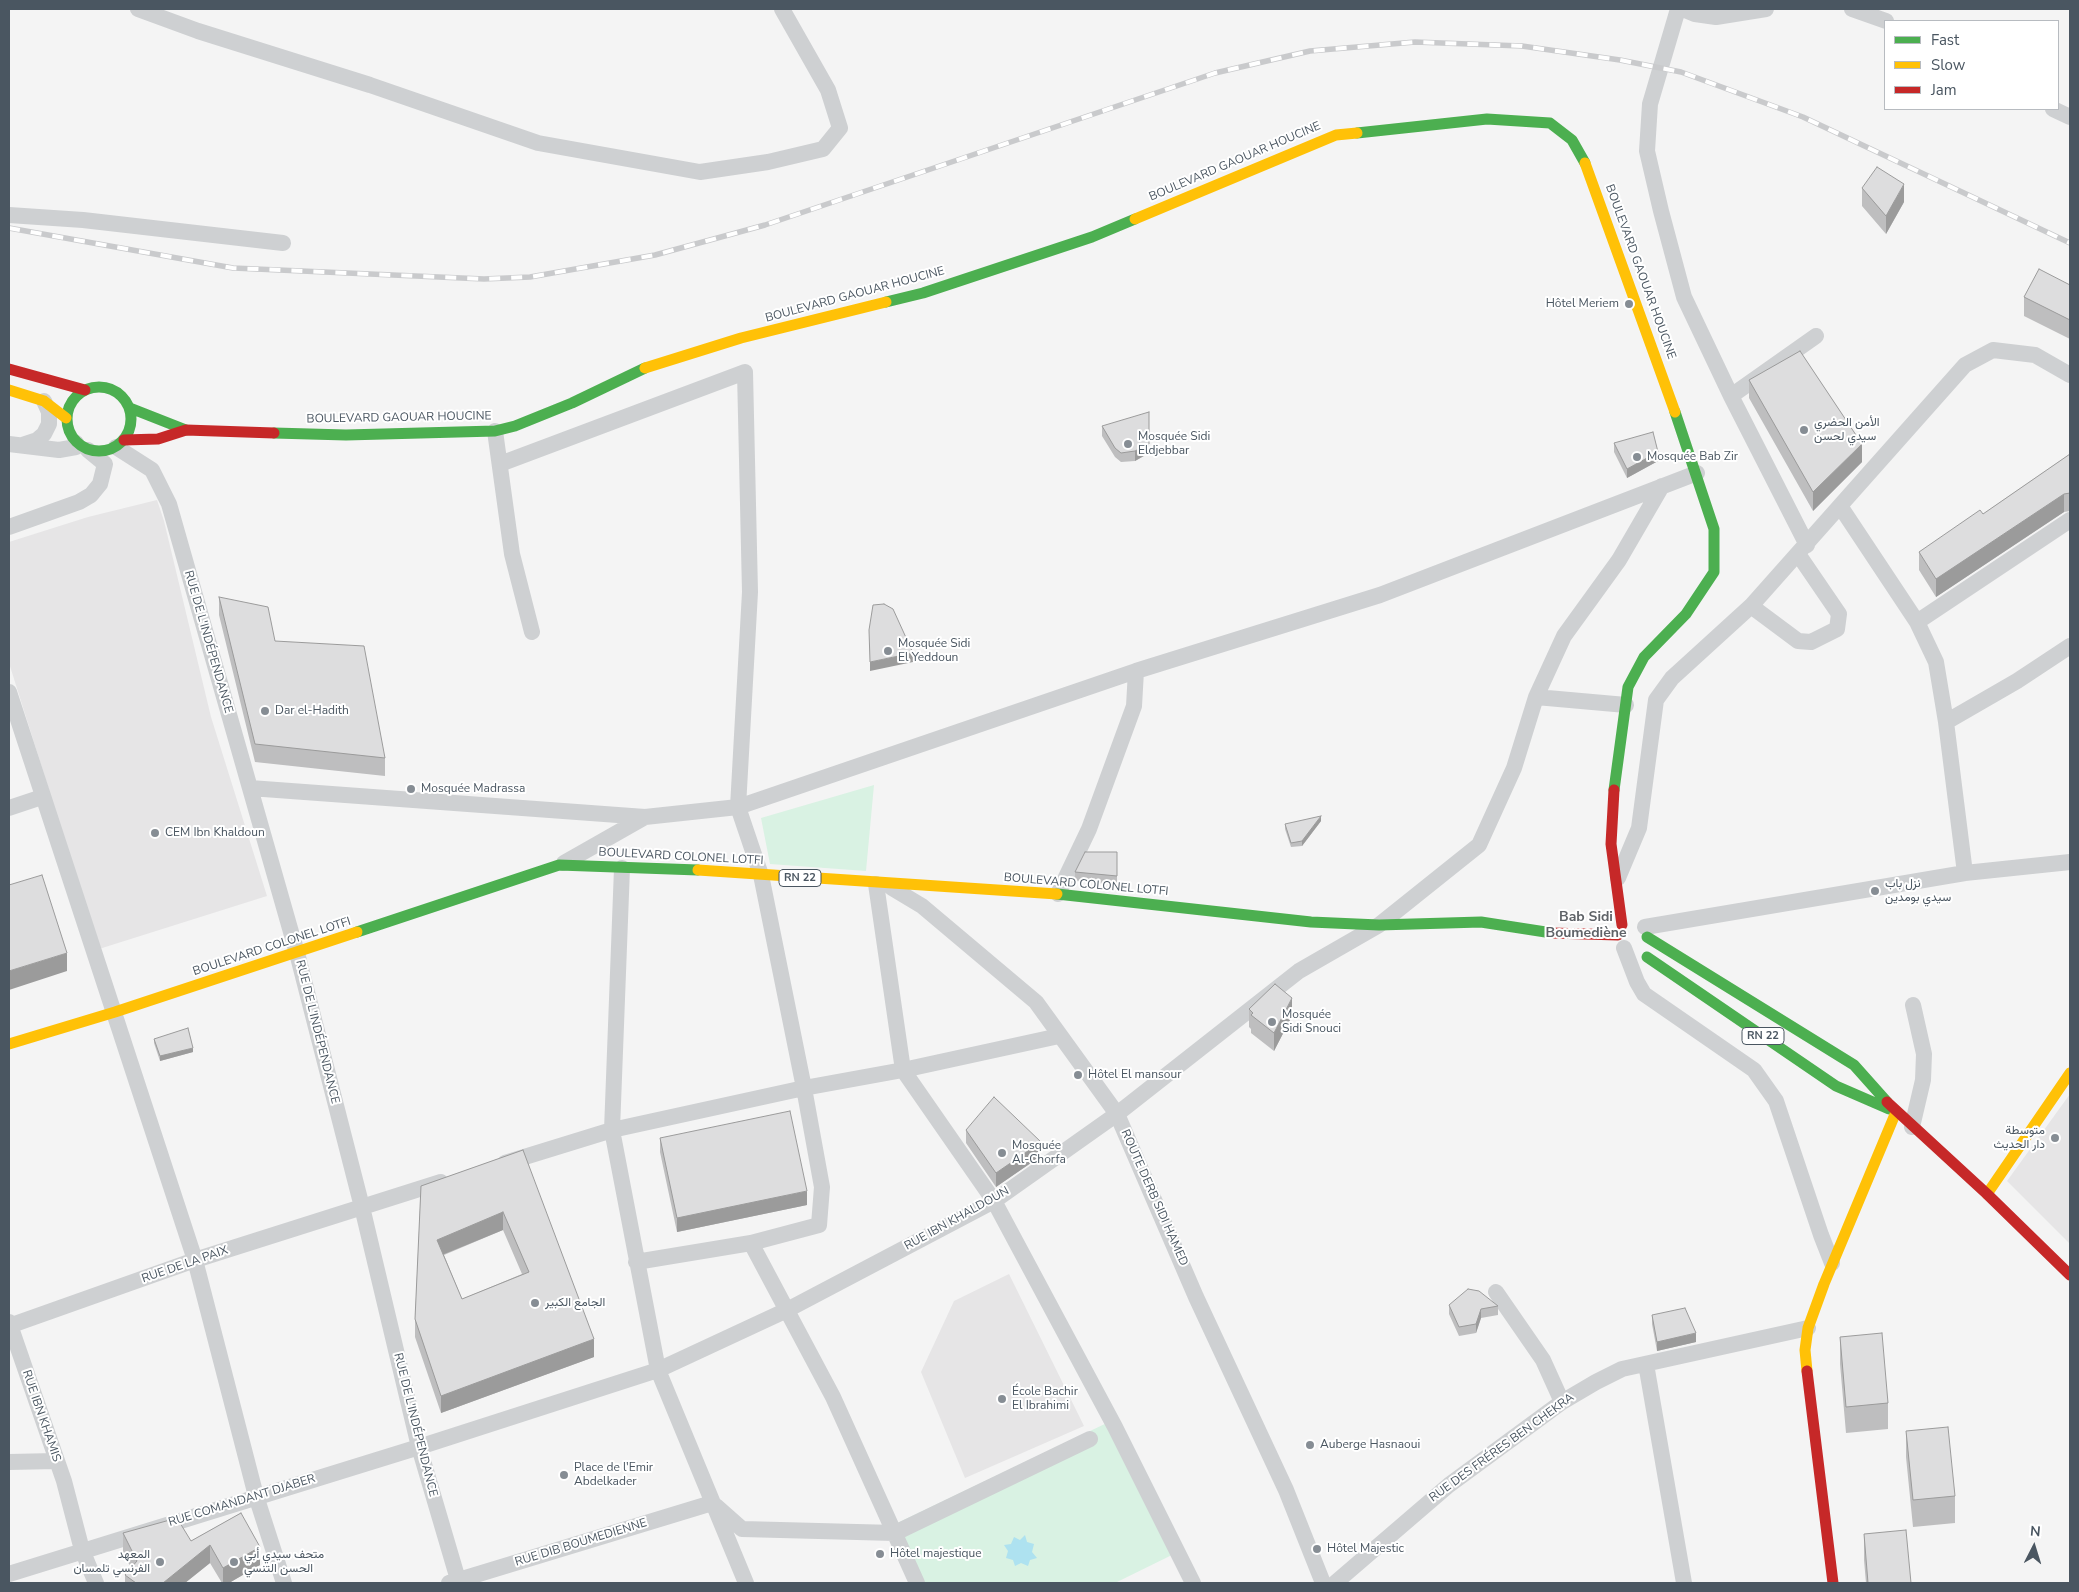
<!DOCTYPE html>
<meta charset="utf-8">
<style>
body{margin:0}
#map{position:relative;width:2079px;height:1592px;overflow:hidden;background:#f4f4f4;font-family:"Nunito Sans",sans-serif}
canvas{display:block}
.frame{position:absolute;inset:0;border:10px solid #4a5661;pointer-events:none}
.legend{position:absolute;left:1884px;top:20px;width:175px;height:90px;box-sizing:border-box;background:#fff;border:1px solid #b7bbc0;margin:0;padding:6px 9px;list-style:none;font-size:15px;color:#4a5661}
.legend li{display:flex;align-items:center;gap:10px;height:25px}
.legend b{width:25px;border:1px solid #b7bbc0}
.north{position:absolute;left:2009px;top:1522px;width:50px;height:50px;-webkit-text-stroke:4px #fff;paint-order:stroke;rotate:5deg;font-size:14px;font-weight:700;line-height:20px;text-align:center;color:#4a5661}
.north::after{content:'';display:block;margin:auto;width:18px;height:22px;background:#4a5661;clip-path:polygon(50% 0,100% 100%,50% 72%,0 100%)}
</style>
<div id="map">
<canvas width="2079" height="1592"></canvas>
<div class="frame"></div>
<ul class="legend">
<li><b style="height:6px;background:#4caf50"></b>Fast</li>
<li><b style="height:6px;background:#ffc107"></b>Slow</li>
<li><b style="height:6px;background:#c62828"></b>Jam</li>
</ul>
<div class="north">N</div>
</div>
<script>
const c = document.querySelector('canvas').getContext('2d');
c.lineJoin = 'round';
function paint(path, color) { c.fillStyle = color; c.fill(path, 'evenodd'); }
const toPath = rows => new Path2D(rows.map(r => 'M' + r).join(''));
function stroke(path, color, width, dash) { c.strokeStyle = color; c.lineWidth = width; c.lineCap = dash ? 'butt' : 'round'; c.setLineDash(dash || []); c.stroke(path); }
function drawText(font, color, halo, rows, align = 'center') {
  c.font = font + ' "Nunito Sans",Vazirmatn,sans-serif'; c.lineWidth = 4; c.setLineDash([]); c.textBaseline = 'middle'; c.strokeStyle = halo; c.fillStyle = color; for (const [text, x, y, turn = 0] of rows) {
    c.save(); c.translate(x, y); c.rotate((+turn || 0) * Math.PI / 180); c.textAlign = isNaN(turn) ? turn : align; if (halo) c.strokeText(text, 0, 0); c.fillText(text, 0, 0); c.restore();
  }
}
paint(toPath([
 [157,500,164,521,211,717,267,896,99,949,9,663,9,542,88,517],
 [2070,1094,2070,1244,2007,1181],
 [1009,1274,1084,1426,965,1478,921,1372,954,1301]
]), '#e6e5e6');
paint(toPath([
 [874,785,866,871,770,864,761,818],
 [1111,1421,1176,1553,1115,1583,922,1583,893,1525]
]), '#d9f2e3');
paint(toPath([
 [1025,1535,1027,1542,1034,1544,1032,1552,1037,1558,1030,1560,1028,1566,1021,1563,1015,1566,1013,1560,1006,1558,1008,1551,1004,1545,1011,1544,1014,1537,1020,1540]
]), '#aee2f0');
stroke(toPath([
 [138,9,198,31,370,85,538,143,700,172,768,162,823,149,840,128,828,90,782,9],
 [1678,9,1650,104,1647,151,1661,211,1684,297,1731,396,1807,545],
 [1683,9,1695,14,1716,17,1766,9],
 [1852,9,1886,21],
 [2053,109,2070,117],
 [9,215,83,220,283,243],
 [1731,396,1816,336],
 [495,431,512,554,532,632],
 [9,444,59,450,76,447,76,443],
 [22,445,37,440,44,434,49,424,49,412,44,401],
 [116,447,152,470,169,504,297,953,362,1207,419,1447,459,1583],
 [500,464,745,372,750,592,738,807,761,875,804,1088,822,1187,819,1225,751,1243,636,1262],
 [1840,506,1917,622,1936,662,1946,722,1965,873],
 [9,527,79,502,91,495,100,484,105,464,88,450],
 [1751,606,1798,641,1811,642,1837,629,1839,614,1798,554],
 [1917,622,2070,520],
 [9,692,195,1260,256,1496,284,1583],
 [1536,697,1626,705],
 [1946,722,2017,681,2070,646],
 [250,788,645,817],
 [9,808,42,797],
 [564,863,645,817,738,807,1136,671,1380,595,1697,473],
 [622,868,612,1130,658,1370,746,1583],
 [1618,878,1639,828,1656,700,1672,678,1751,606,1965,365,1993,350,2035,355,2070,375],
 [876,884,903,1070,994,1201,1115,1427,1193,1583],
 [892,888,922,906,1036,1002,1117,1114,1196,1297,1286,1490,1323,1583],
 [1058,894,1089,829,1134,706,1136,671],
 [1645,927,1965,873,2070,862],
 [1624,948,1637,982,1644,994,1754,1070,1776,1101,1821,1235,1832,1263],
 [1912,1127,1923,1080,1924,1054,1913,1005],
 [505,1163,612,1130,804,1088,903,1070,1059,1036],
 [751,1243,833,1397,917,1583],
 [1496,1292,1543,1360,1562,1402],
 [9,1322,64,1481,82,1550,96,1583],
 [9,1326,195,1260,441,1182],
 [1646,1364,1684,1583],
 [9,1462,56,1461],
 [716,1506,742,1529,895,1533,1090,1439],
 [9,1574,419,1447,658,1370,787,1310,994,1201,1117,1114,1299,971,1379,925,1479,845,1514,768,1536,697,1564,636,1619,560,1662,486],
 [449,1583,712,1503],
 [1335,1583,1449,1485,1562,1402,1596,1382,1622,1369,1808,1328]
]), '#ced0d2', 16);
stroke(toPath([
 [1357,133,1487,119,1550,123,1572,140,1585,163],
 [886,302,923,293,1092,237,1135,219],
 '67 419a32 32 0 1 1 64 0a32 32 0 1 1-64 0Z',
 [130,408,186,430],
 [274,433,346,435,495,431,515,426,572,403,645,368],
 [1614,790,1628,687,1644,657,1686,614,1714,572,1714,529,1675,412],
 [1057,894,1311,922,1379,925,1481,922,1552,933],
 [357,932,559,865,698,870],
 [1647,937,1854,1065,1887,1102],
 [1647,957,1836,1086,1889,1109]
]), '#4caf50', 11);
stroke(toPath([
 [1585,163,1675,412],
 [1135,219,1336,135,1357,133],
 [645,368,741,338,886,302],
 [9,390,44,401,66,418],
 [698,870,1057,894],
 [9,1044,115,1012,357,932],
 [1987,1194,2070,1073],
 [1807,1371,1805,1350,1808,1328,1824,1284,1896,1112]
]), '#ffc107', 11);
stroke(toPath([
 [9,369,85,390],
 [124,440,158,439,186,430,274,433],
 [1614,790,1611,844,1622,925],
 [1552,933,1618,935],
 [1887,1102,1987,1194,2070,1275],
 [1807,1371,1833,1583]
]), '#c62828', 11);
const rail = toPath([
 [9,228,233,268,484,279,530,277,655,255,765,225,1215,73,1310,51,1415,42,1522,46,1620,60,1681,72,1803,117,2070,243]
]);
stroke(rail, '#c9cacc', 5.5);
stroke(rail, '#fff', 4, [11]);
paint(toPath([
 [1862,188,1904,202,1886,234,1862,206],
 [2070,285,2070,339,2024,316,2024,297],
 [1749,380,1862,462,1813,511,1749,398],
 [1102,426,1149,453,1135,461,1121,462,1115,457,1102,436],
 [1614,443,1658,461,1627,478,1614,452],
 [2070,454,2070,511,2064,512,1936,597,1919,570,1919,552,1983,514],
 [219,597,275,641,385,758,385,776,255,762,219,615],
 [1321,821,1302,846,1291,847,1285,829,1285,824],
 [1117,852,1117,885,1075,881,1075,872],
 [1249,1009,1292,1016,1274,1051,1251,1033,1251,1029,1249,1027],
 [154,1039,193,1052,160,1061,154,1043],
 [966,1130,1041,1156,996,1187,966,1143],
 [660,1138,807,1205,677,1232,660,1152],
 [523,1150,594,1357,441,1413,415,1337,415,1319,421,1186],
 [503,1230,522,1274,462,1299,444,1255],
 [1449,1305,1498,1306,1498,1315,1481,1318,1476,1333,1459,1336,1449,1314],
 [1652,1315,1696,1342,1657,1351,1652,1324],
 [1840,1337,1888,1403,1888,1429,1846,1433,1840,1364],
 [1906,1431,1955,1496,1955,1523,1913,1527,1906,1457],
 [241,1513,260,1565,229,1583,222,1583,210,1563,185,1583,125,1583,125,1575,131,1568,123,1552,123,1533,191,1541],
 [1864,1534,1911,1583,1866,1583,1864,1560]
]), '#bebebf');
paint(toPath([
 [1904,184,1904,202,1886,234,1886,216],
 [1149,412,1149,453,1135,461,1135,451],
 [1862,444,1862,462,1813,511,1813,492],
 [1658,452,1658,461,1627,478,1627,469],
 [2064,494,2064,512,1936,597,1936,579],
 [913,653,913,662,870,671,870,662],
 [1321,816,1321,821,1302,846,1302,841],
 [67,953,67,971,9,990,9,971],
 [1292,998,1292,1016,1274,1051,1274,1033],
 [193,1048,193,1052,160,1061,160,1056],
 [1041,1142,1041,1156,996,1187,996,1173],
 [807,1191,807,1205,677,1232,677,1218],
 [503,1212,503,1230,437,1257,437,1240],
 [1481,1309,1481,1318,1476,1333,1476,1324],
 [1696,1333,1696,1342,1657,1351,1657,1342],
 [594,1339,594,1357,441,1413,441,1396],
 [210,1545,210,1563,185,1583,163,1583],
 [260,1547,260,1565,229,1583,223,1583,223,1568]
]), '#9b9b9b');
const building = toPath([
 [1877,167,1904,184,1886,216,1862,188,1877,167],
 [2039,269,2070,285,2070,320,2024,297,2039,269],
 [1800,351,1862,444,1813,492,1749,380,1800,351],
 [1149,412,1149,444,1135,451,1121,453,1115,448,1102,426,1149,412],
 [1653,432,1658,452,1627,469,1614,443,1653,432],
 [2070,454,2070,493,2064,494,1936,579,1919,552,1980,510,1983,514,2070,454],
 [219,597,268,607,275,641,364,646,385,758,255,744,219,597],
 [884,604,893,609,913,653,870,662,869,630,873,605,884,604],
 [1321,816,1302,841,1291,843,1285,824,1321,816],
 [1085,852,1117,852,1117,876,1075,872,1085,852],
 [42,875,67,953,9,971,9,885,42,875],
 [1275,984,1292,998,1274,1033,1251,1015,1253,1013,1249,1009,1275,984],
 [188,1028,193,1048,160,1056,154,1039,188,1028],
 [994,1097,1041,1142,996,1173,966,1130,994,1097],
 [790,1111,807,1191,677,1218,660,1138,790,1111],
 [523,1150,594,1339,441,1396,415,1319,421,1186,523,1150],
 [503,1212,529,1272,462,1299,437,1240,503,1212],
 [1468,1289,1479,1291,1498,1306,1481,1309,1476,1324,1459,1327,1449,1305,1468,1289],
 [1685,1308,1696,1333,1657,1342,1652,1315,1685,1308],
 [1882,1333,1888,1403,1846,1407,1840,1337,1882,1333],
 [1948,1427,1955,1496,1913,1500,1906,1431,1948,1427],
 [241,1513,260,1547,223,1568,210,1545,163,1583,136,1583,125,1575,137,1561,123,1533,177,1518,191,1541,241,1513],
 [1906,1530,1911,1583,1868,1583,1864,1534,1906,1530]
]);
paint(building, '#ddddde');
stroke(building, '#9b9b9b', 1);
for (const [x, y, r, color] of [
 [1629,304,5,"#868d94"],
 [1804,430,5,"#868d94"],
 [1128,444,5,"#868d94"],
 [1637,457,5,"#868d94"],
 [888,651,5,"#868d94"],
 [265,711,5,"#868d94"],
 [411,789,5,"#868d94"],
 [155,833,5,"#868d94"],
 [1875,891,5,"#868d94"],
 [1272,1022,5,"#868d94"],
 [1078,1075,5,"#868d94"],
 [2055,1138,5,"#868d94"],
 [1002,1153,5,"#868d94"],
 [535,1303,5,"#868d94"],
 [1002,1399,5,"#868d94"],
 [1310,1445,5,"#868d94"],
 [564,1475,5,"#868d94"],
 [1317,1549,5,"#868d94"],
 [880,1554,5,"#868d94"],
 [160,1562,5,"#868d94"],
 [234,1562,5,"#868d94"]
]) { const dot = new Path2D(); dot.arc(x, y, r, 0, 2 * Math.PI); c.fillStyle = color; c.fill(dot); stroke(dot, '#fff', 2); }
for (const [x, y, w] of [
 [800,878,42],
 [1763,1036,42]
]) { const box = new Path2D(); box.roundRect(x - w / 2, y - 8.5, w, 17, 4); c.fillStyle = '#fff'; c.fill(box); stroke(box, '#4a5661', 1); }
drawText('bold 11px', '#4a5661', null, [
 ["RN 22",800,878],
 ["RN 22",1763,1036]
]);
drawText('12px', '#4a5661', '#fff', [
 ["BOULEVARD GAOUAR HOUCINE",1235,162,-23],
 ["BOULEVARD GAOUAR HOUCINE",1640,272,70],
 ["BOULEVARD GAOUAR HOUCINE",855,295,-15],
 ["BOULEVARD GAOUAR HOUCINE",399,418,-1],
 ["RUE DE L'INDÉPENDANCE",208,642,74],
 ["BOULEVARD COLONEL LOTFI",681,857,3],
 ["BOULEVARD COLONEL LOTFI",1086,885,5],
 ["BOULEVARD COLONEL LOTFI",272,947,-18],
 ["RUE DE L'INDÉPENDANCE",317,1032,76],
 ["ROUTE DERB SIDI HAMED",1154,1198,66],
 ["RUE IBN KHALDOUN",957,1219,-29],
 ["RUE DE LA PAIX",185,1265,-19],
 ["RUE IBN KHAMIS",41,1416,71],
 ["RUE DE L'INDÉPENDANCE",415,1425,76],
 ["RUE DES FRÉRES BEN CHEKRA",1502,1448,-36],
 ["RUE COMANDANT DJABER",242,1501,-17],
 ["RUE DIB BOUMEDIENNE",581,1543,-17]
]);
drawText('12px', '#4a5661', '#fff', [
 ["Hôtel Meriem",1619,304,"right"],
 ["الأمن الحضري",1814,423],
 ["سيدي لحسن",1814,437],
 ["Mosquée Sidi",1138,437],
 ["Eldjebbar",1138,451],
 ["Mosquée Bab Zir",1647,457],
 ["Mosquée Sidi",898,644],
 ["El Yeddoun",898,658],
 ["Dar el-Hadith",275,711],
 ["Mosquée Madrassa",421,789],
 ["CEM Ibn Khaldoun",165,833],
 ["نزل باب",1885,884],
 ["سيدي بومدين",1885,898],
 ["Mosquée",1282,1015],
 ["Sidi Snouci",1282,1029],
 ["Hôtel El mansour",1088,1075],
 ["متوسطة",2045,1131,"right"],
 ["دار الحديث",2045,1145,"right"],
 ["Mosquée",1012,1146],
 ["Al-Chorfa",1012,1160],
 ["الجامع الكبير",545,1303],
 ["École Bachir",1012,1392],
 ["El Ibrahimi",1012,1406],
 ["Auberge Hasnaoui",1320,1445],
 ["Place de l'Emir",574,1468],
 ["Abdelkader",574,1482],
 ["Hôtel Majestic",1327,1549],
 ["Hôtel majestique",890,1554],
 ["المعهد",150,1555,"right"],
 ["الفرنسي تلمسان",150,1569,"right"],
 ["متحف سيدي أبي",244,1555],
 ["الحسن التنسي",244,1569]
], 'left');
drawText('bold 14px', '#5f6368', '#fff', [
 ["Bab Sidi",1586,918],
 ["Boumediène",1586,934]
]);
</script>
